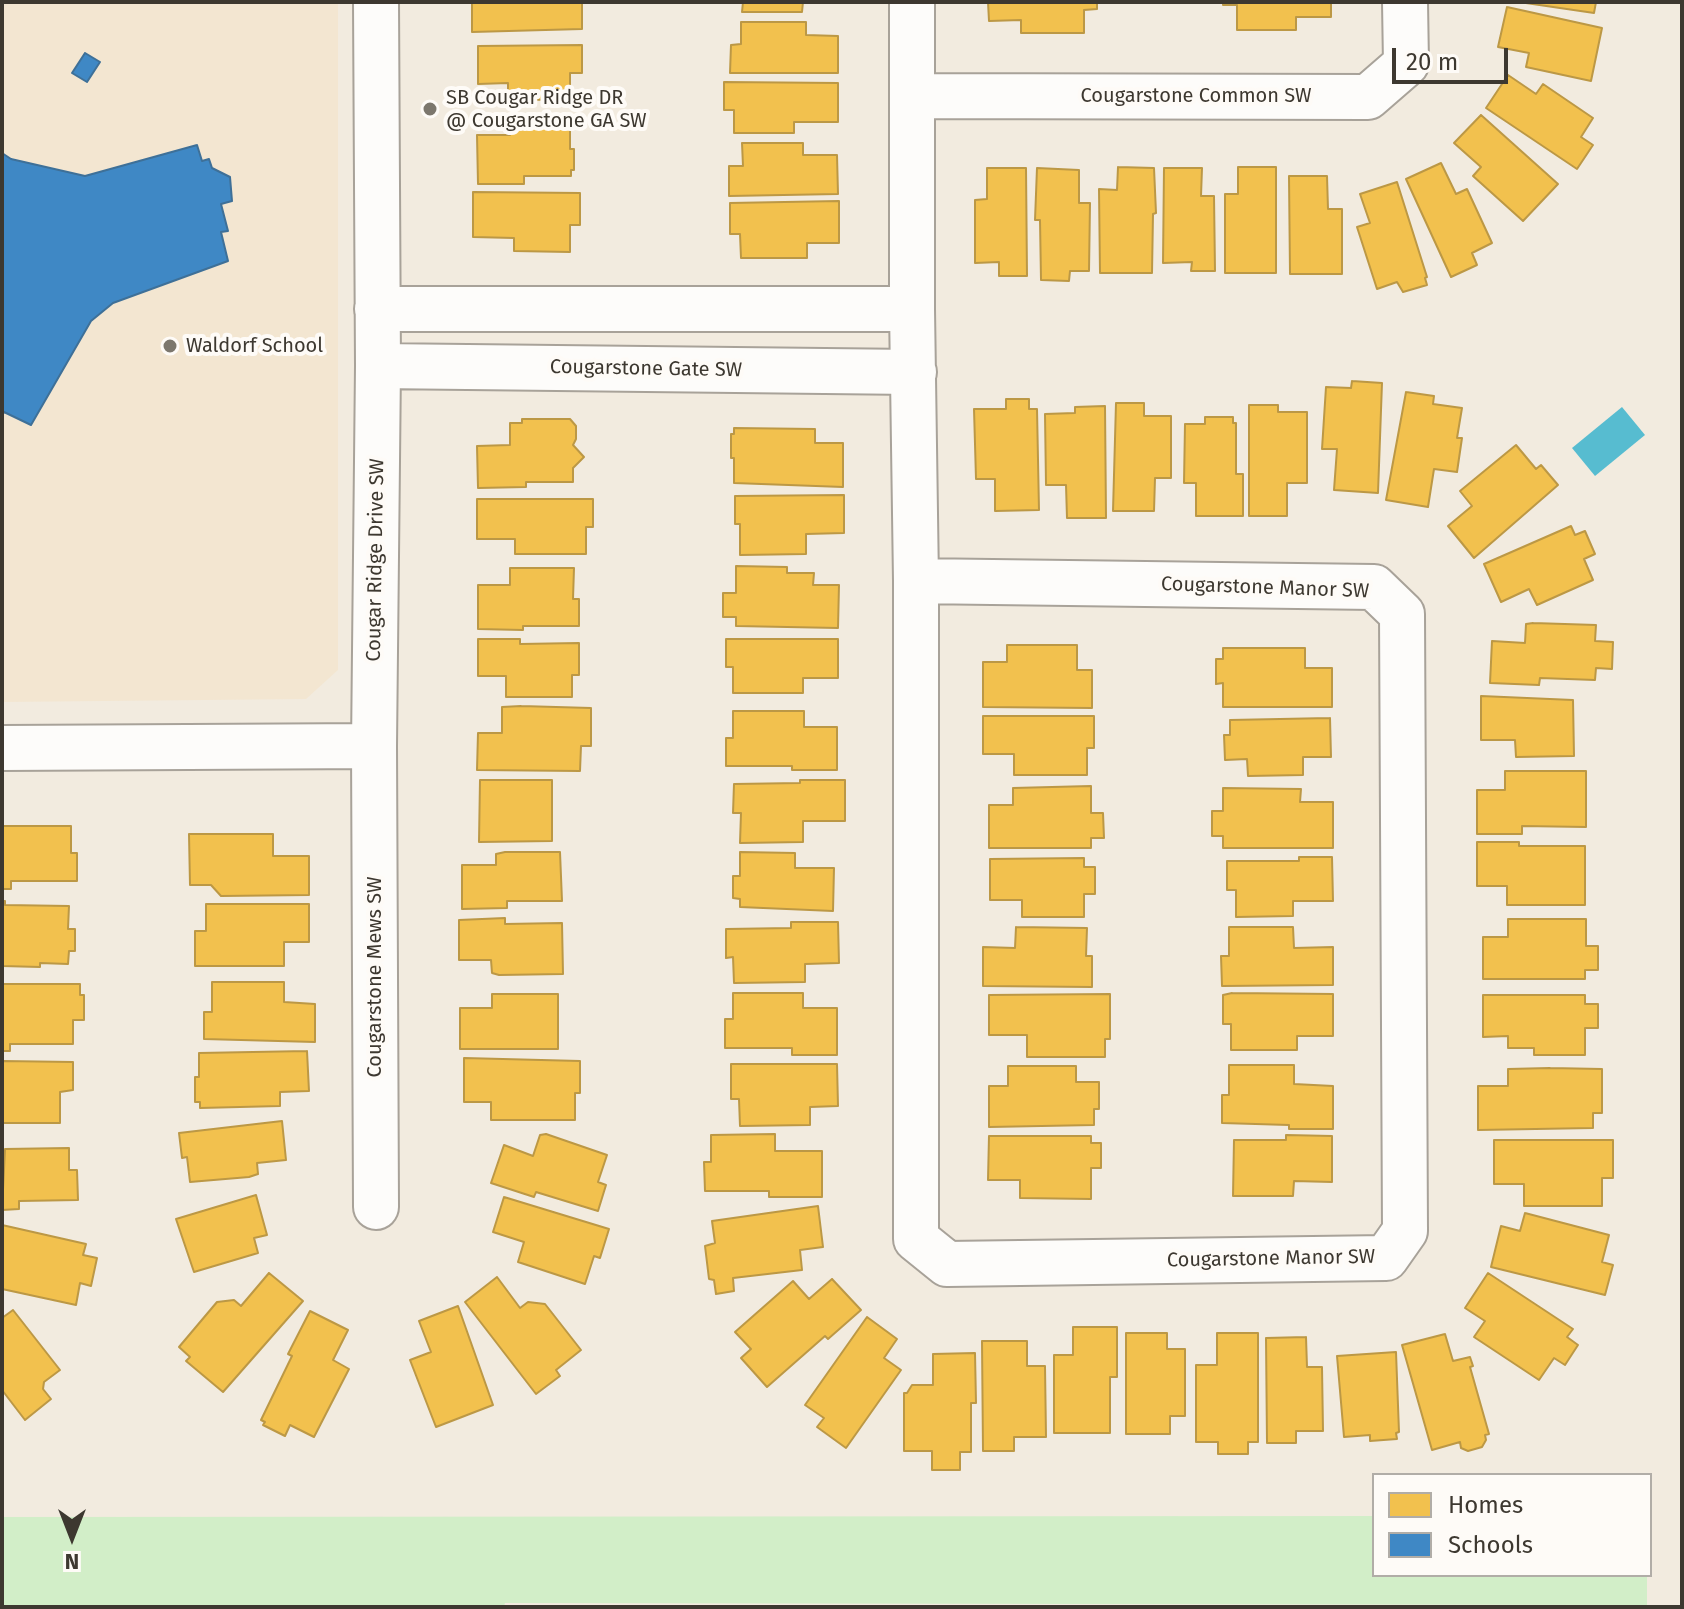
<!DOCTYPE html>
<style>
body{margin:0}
#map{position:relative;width:1684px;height:1609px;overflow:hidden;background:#f2ebdf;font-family:"Fira Sans",sans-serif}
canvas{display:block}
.frame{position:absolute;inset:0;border:4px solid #3d3830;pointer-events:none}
.legend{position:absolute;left:1372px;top:1473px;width:280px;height:104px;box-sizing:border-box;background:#fefbf7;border:2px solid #b1ada7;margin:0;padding:10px 14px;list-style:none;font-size:24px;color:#3d3830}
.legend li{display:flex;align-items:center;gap:16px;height:40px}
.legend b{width:40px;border:2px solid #b1ada7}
.north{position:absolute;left:32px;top:1497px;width:80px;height:80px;-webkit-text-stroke:6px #fefbf7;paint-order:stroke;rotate:180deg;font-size:22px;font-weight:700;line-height:32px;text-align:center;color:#3d3830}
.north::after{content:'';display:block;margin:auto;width:28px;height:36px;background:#3d3830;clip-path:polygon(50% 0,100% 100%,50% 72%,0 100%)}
.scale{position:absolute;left:1392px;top:48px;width:116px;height:36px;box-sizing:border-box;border:4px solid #3d3830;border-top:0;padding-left:10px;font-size:24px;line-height:28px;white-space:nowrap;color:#3d3830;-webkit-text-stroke:6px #fefbf7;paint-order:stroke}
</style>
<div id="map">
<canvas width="1684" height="1609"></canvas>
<div class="frame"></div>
<ul class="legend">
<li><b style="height:22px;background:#f2c14e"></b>Homes</li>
<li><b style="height:22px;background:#3f88c5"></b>Schools</li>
</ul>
<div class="north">N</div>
<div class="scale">20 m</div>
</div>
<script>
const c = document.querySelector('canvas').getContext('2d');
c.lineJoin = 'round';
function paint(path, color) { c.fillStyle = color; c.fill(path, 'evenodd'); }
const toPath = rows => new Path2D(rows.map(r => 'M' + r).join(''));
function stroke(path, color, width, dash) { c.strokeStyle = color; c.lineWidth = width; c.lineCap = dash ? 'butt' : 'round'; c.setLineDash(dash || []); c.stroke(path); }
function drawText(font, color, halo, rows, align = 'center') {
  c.font = font + ' "Fira Sans",sans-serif'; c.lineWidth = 8; c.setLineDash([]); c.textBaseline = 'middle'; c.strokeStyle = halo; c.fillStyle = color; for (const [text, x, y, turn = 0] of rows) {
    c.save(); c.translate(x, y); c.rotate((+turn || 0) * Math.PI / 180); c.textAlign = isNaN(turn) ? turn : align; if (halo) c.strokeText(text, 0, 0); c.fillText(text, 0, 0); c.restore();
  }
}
paint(toPath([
 [2,2,338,2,338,670,306,699,2,702]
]), '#f3e6d1');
paint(toPath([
 [1374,1516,1374,1575,1647,1575,1647,1605,505,1603,504,1607,2,1606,2,1517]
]), '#d2eec8');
paint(toPath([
 [1622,407,1645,435,1595,476,1572,448]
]), '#57bcd0');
const homes = toPath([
 [472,2,582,2,582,29,472,32,472,2],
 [743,2,803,2,802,12,742,12,743,2],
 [988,2,1097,2,1097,9,1084,10,1084,33,1021,33,1021,20,989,21,988,2],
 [1223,2,1331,2,1331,17,1296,17,1296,30,1237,30,1237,5,1223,5,1223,2],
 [1519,2,1596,2,1594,13,1519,2],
 [1507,7,1602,28,1591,81,1526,67,1529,53,1498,47,1507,7],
 [741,22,806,22,806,35,838,36,838,73,730,73,731,45,741,44,741,22],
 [582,45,582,73,570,73,570,99,529,100,529,106,508,106,508,83,478,84,478,46,582,45],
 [1508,75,1536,94,1543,84,1593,118,1581,137,1593,145,1577,169,1486,108,1508,75],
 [724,82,838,83,838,122,794,122,794,133,734,133,734,110,724,110,724,82],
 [1481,115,1558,184,1523,221,1473,176,1481,167,1454,143,1481,115],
 [510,124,570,124,570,149,574,149,574,170,571,170,571,176,524,176,524,184,478,184,477,135,510,135,510,124],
 [742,143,803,143,803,155,837,155,838,194,729,196,729,166,743,166,742,143],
 [1441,163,1456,194,1467,189,1492,243,1472,253,1477,265,1451,277,1406,179,1441,163],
 [1118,167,1154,168,1156,213,1153,214,1152,273,1100,273,1099,189,1117,190,1118,167],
 [1238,167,1276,167,1276,273,1225,273,1225,194,1238,194,1238,167],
 [987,168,1026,168,1027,276,999,276,999,262,975,263,975,200,987,199,987,168],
 [1037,168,1079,170,1079,203,1090,203,1089,271,1070,271,1069,281,1041,280,1040,220,1035,220,1037,168],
 [1164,168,1202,168,1201,196,1214,196,1215,271,1191,271,1192,262,1163,263,1164,168],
 [1289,176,1327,176,1328,209,1342,209,1342,274,1290,274,1289,176],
 [1397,182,1427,277,1425,278,1427,285,1403,292,1397,282,1377,289,1357,227,1370,223,1360,194,1397,182],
 [473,192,580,193,580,225,570,225,570,252,514,251,514,238,473,237,473,192],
 [839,201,839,243,807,243,807,258,741,258,740,234,730,234,730,203,839,201],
 [1352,381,1382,383,1378,493,1334,490,1337,449,1322,449,1326,387,1351,388,1352,381],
 [1406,392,1434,396,1433,404,1462,408,1457,438,1462,438,1457,472,1434,469,1428,507,1386,500,1406,392],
 [1006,399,1029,399,1029,409,1037,409,1039,510,995,511,995,479,976,479,974,409,1006,409,1006,399],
 [1116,403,1144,403,1144,416,1171,416,1171,478,1155,478,1154,511,1113,511,1116,403],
 [1249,405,1278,405,1278,412,1307,412,1307,483,1287,483,1287,516,1249,516,1249,405],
 [1105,406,1106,518,1067,518,1066,485,1046,485,1045,414,1075,413,1075,407,1105,406],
 [1205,417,1233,417,1233,423,1236,423,1236,474,1243,474,1243,516,1196,516,1196,483,1184,483,1185,424,1205,424,1205,417],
 [522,419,570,419,576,426,576,439,573,445,584,457,573,468,573,482,526,482,526,487,478,488,477,446,510,445,510,423,522,423,522,419],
 [734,428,815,429,815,443,843,443,843,487,734,483,734,458,731,458,731,434,734,434,734,428],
 [1516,445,1536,469,1541,465,1558,485,1474,558,1448,526,1472,506,1460,491,1516,445],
 [844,495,844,533,806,534,806,554,740,555,740,524,735,524,735,496,844,495],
 [477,499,593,499,593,527,586,527,586,554,515,554,515,539,477,539,477,499],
 [1571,526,1575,535,1585,531,1595,554,1584,559,1593,580,1537,605,1529,589,1501,602,1484,564,1571,526],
 [736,566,787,567,787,573,814,573,813,585,839,585,838,628,736,626,736,617,723,617,723,593,736,593,736,566],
 [510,568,574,568,573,599,579,599,579,626,523,626,523,630,478,629,478,585,510,585,510,568],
 [1533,623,1596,625,1595,641,1613,642,1612,669,1596,668,1595,680,1540,678,1539,685,1490,683,1492,641,1525,643,1526,624,1533,623],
 [478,639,520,639,520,644,579,643,579,675,572,675,572,697,506,697,506,676,478,676,478,639],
 [726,639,838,639,838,678,803,678,803,693,733,693,733,667,726,667,726,639],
 [1007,645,1077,645,1077,670,1092,670,1092,708,983,707,983,662,1007,662,1007,645],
 [1223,648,1305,648,1305,668,1332,668,1332,707,1223,707,1223,683,1216,684,1216,659,1223,659,1223,648],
 [1481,696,1573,700,1574,756,1516,757,1515,740,1481,740,1481,696],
 [521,706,591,708,591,746,581,746,580,771,477,770,478,733,502,733,502,707,521,706],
 [733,711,804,711,804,727,837,727,837,770,792,770,792,766,726,766,726,738,733,738,733,711],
 [983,716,1094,716,1094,748,1087,748,1087,775,1014,775,1014,754,983,754,983,716],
 [1330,718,1331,757,1303,757,1303,775,1248,776,1247,759,1225,760,1224,735,1230,735,1230,720,1330,718],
 [1505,771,1586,771,1586,827,1522,826,1522,834,1477,834,1477,790,1505,790,1505,771],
 [480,780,552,780,552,841,479,842,480,780],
 [800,780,845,780,845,821,803,821,803,842,740,843,741,813,733,813,734,784,800,783,800,780],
 [1091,786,1091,813,1103,813,1104,838,1091,838,1091,848,989,848,989,805,1013,805,1013,788,1091,786],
 [1223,788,1301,789,1300,802,1333,802,1333,848,1223,848,1223,836,1212,836,1212,811,1223,811,1223,788],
 [2,826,71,826,71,853,77,853,77,881,11,881,11,889,2,889,2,826],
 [189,834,273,834,273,856,309,856,309,895,221,896,211,885,190,885,189,834],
 [1477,842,1519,842,1519,846,1585,846,1585,905,1507,905,1507,886,1477,886,1477,842],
 [505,852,560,852,562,901,507,901,507,908,462,909,462,865,496,865,496,854,505,852],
 [740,852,795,853,795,868,834,868,833,911,740,907,740,899,733,898,733,876,740,876,740,852],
 [1299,857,1332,857,1333,901,1293,901,1293,916,1236,917,1236,890,1227,890,1227,861,1299,861,1299,857],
 [1084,858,1084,867,1095,867,1095,894,1084,894,1084,917,1022,917,1022,900,990,900,990,859,1084,858],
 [2,901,5,901,5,905,69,906,68,929,75,929,75,951,69,951,68,964,40,963,40,967,2,966,2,901],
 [206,904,309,904,309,942,284,942,284,966,195,966,195,931,206,931,206,904],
 [505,918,505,924,562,923,563,974,499,975,492,973,491,960,459,960,459,920,505,918],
 [1508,919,1586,919,1586,946,1598,946,1598,970,1585,970,1585,979,1483,979,1483,937,1508,937,1508,919],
 [791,922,838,922,839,963,805,964,805,982,734,983,733,957,726,958,726,929,791,928,791,922],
 [1016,927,1087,928,1086,956,1092,956,1092,987,983,986,983,947,1015,948,1016,927],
 [1229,927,1293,927,1294,948,1333,947,1333,985,1222,986,1221,956,1229,956,1229,927],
 [212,982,284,982,284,1002,315,1004,315,1042,204,1039,204,1012,212,1012,212,982],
 [2,984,80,984,80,995,84,995,84,1020,73,1020,73,1044,10,1044,10,1051,2,1051,2,984],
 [733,993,803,993,803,1008,837,1008,837,1055,792,1055,792,1048,725,1048,725,1019,733,1019,733,993],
 [1232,993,1333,994,1333,1036,1297,1036,1297,1050,1231,1050,1231,1024,1223,1024,1223,995,1232,993],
 [492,994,558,994,558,1049,460,1049,460,1008,492,1008,492,994],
 [1110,994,1110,1039,1105,1039,1105,1057,1027,1057,1027,1035,989,1035,989,995,1110,994],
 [1483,995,1585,995,1585,1004,1598,1004,1598,1028,1585,1028,1585,1055,1534,1055,1534,1048,1508,1048,1508,1036,1483,1037,1483,995],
 [307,1051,309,1091,280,1092,280,1106,200,1108,200,1102,195,1102,195,1077,199,1077,199,1053,307,1051],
 [464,1058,580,1061,580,1093,575,1093,575,1120,491,1120,491,1102,464,1102,464,1058],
 [2,1061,73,1062,73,1090,60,1092,60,1123,2,1123,2,1061],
 [731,1064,837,1064,838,1106,810,1107,810,1125,740,1126,739,1099,731,1099,731,1064],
 [1229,1065,1294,1065,1294,1084,1333,1086,1333,1129,1289,1129,1289,1125,1222,1123,1222,1095,1229,1095,1229,1065],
 [1008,1066,1076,1066,1076,1082,1099,1082,1099,1109,1094,1109,1094,1125,989,1127,989,1086,1008,1086,1008,1066],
 [1550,1068,1602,1069,1602,1113,1593,1113,1593,1128,1478,1130,1478,1086,1508,1086,1508,1069,1550,1068],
 [282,1121,286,1160,257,1163,258,1174,249,1177,190,1182,187,1157,182,1158,179,1133,282,1121],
 [546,1134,607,1155,598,1182,606,1185,598,1211,536,1192,534,1197,491,1183,504,1145,533,1156,540,1135,546,1134],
 [775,1134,775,1151,822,1151,822,1197,769,1197,769,1191,705,1191,704,1162,711,1162,711,1135,775,1134],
 [1286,1135,1332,1136,1332,1182,1294,1181,1293,1196,1233,1196,1234,1140,1286,1140,1286,1135],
 [989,1136,1091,1136,1091,1143,1101,1143,1101,1168,1091,1168,1091,1199,1020,1198,1020,1180,988,1180,989,1136],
 [1494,1140,1613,1140,1613,1178,1602,1178,1602,1206,1524,1206,1524,1184,1494,1184,1494,1140],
 [69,1148,69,1170,77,1170,78,1200,19,1201,19,1209,2,1210,5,1149,69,1148],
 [256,1195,267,1235,254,1238,258,1253,194,1272,176,1219,256,1195],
 [504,1197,609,1229,600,1258,594,1256,585,1284,518,1262,524,1242,493,1232,504,1197],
 [818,1206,823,1247,800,1250,802,1270,733,1278,734,1291,716,1294,714,1280,709,1279,705,1246,715,1243,712,1221,818,1206],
 [1525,1213,1609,1235,1602,1262,1613,1265,1605,1295,1491,1267,1501,1226,1520,1231,1525,1213],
 [2,1225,86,1244,83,1255,97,1258,91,1286,80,1283,76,1305,2,1289,2,1225],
 [269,1273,303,1301,223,1392,186,1361,190,1357,179,1347,217,1302,234,1300,241,1306,269,1273],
 [1488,1273,1573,1329,1567,1337,1578,1345,1565,1365,1554,1358,1539,1380,1474,1337,1485,1321,1465,1308,1488,1273],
 [497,1277,520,1308,528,1302,545,1304,581,1350,556,1370,560,1376,536,1394,465,1302,497,1277],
 [832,1279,861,1310,828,1339,825,1336,767,1387,741,1358,751,1349,735,1332,793,1281,809,1299,832,1279],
 [458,1306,493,1405,436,1427,410,1360,431,1352,419,1321,458,1306],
 [13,1310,60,1370,44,1382,43,1389,51,1399,25,1420,2,1390,2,1318,13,1310],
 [310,1311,348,1330,333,1360,349,1369,314,1437,290,1425,285,1436,263,1425,265,1422,261,1420,292,1356,288,1354,310,1311],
 [867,1317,897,1339,884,1358,901,1370,846,1448,817,1427,824,1418,805,1405,867,1317],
 [1073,1327,1117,1327,1117,1377,1110,1377,1110,1433,1054,1433,1054,1355,1073,1355,1073,1327],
 [1126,1333,1167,1333,1167,1349,1185,1349,1185,1416,1170,1416,1170,1434,1126,1434,1126,1333],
 [1217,1333,1258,1333,1258,1442,1248,1442,1248,1454,1218,1454,1218,1442,1196,1442,1196,1365,1217,1365,1217,1333],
 [1445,1334,1453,1361,1470,1357,1473,1366,1470,1367,1489,1434,1485,1435,1486,1440,1482,1447,1468,1451,1461,1448,1460,1442,1432,1450,1402,1345,1445,1334],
 [1306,1337,1307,1367,1322,1367,1323,1431,1296,1431,1296,1443,1267,1443,1266,1338,1306,1337],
 [982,1341,1027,1341,1027,1366,1045,1366,1046,1437,1014,1437,1014,1451,983,1451,982,1341],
 [1396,1352,1399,1432,1396,1433,1397,1439,1370,1441,1370,1435,1344,1437,1337,1356,1396,1352],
 [975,1353,976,1403,971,1403,971,1452,960,1452,960,1470,932,1470,932,1451,904,1451,904,1393,907,1393,912,1385,933,1385,933,1354,975,1353]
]);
paint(homes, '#f2c14e');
stroke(homes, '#bc9845', 2);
const schools = toPath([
 [85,53,100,62,87,82,72,73,85,53],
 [197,145,202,161,209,159,212,168,230,177,232,201,221,204,228,231,221,232,228,261,113,303,91,321,31,425,4,412,2,416,2,153,11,159,85,176,197,145]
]);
paint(schools, '#3f88c5');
stroke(schools, '#3e7098', 2);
const minor = toPath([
 [912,2,912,309,916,581,916,1239,947,1264,1386,1258,1405,1231,1402,614,1374,587,916,581],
 [912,96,1368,97,1406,64,1405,2],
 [377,309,912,309],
 [378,366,914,372],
 [2,748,374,746],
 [376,1207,374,746,378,366,376,2]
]);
stroke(minor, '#a8a299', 48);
stroke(minor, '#fdfcfa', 44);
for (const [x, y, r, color] of [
 [430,109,8,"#7c776d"],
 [170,346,8,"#7c776d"]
]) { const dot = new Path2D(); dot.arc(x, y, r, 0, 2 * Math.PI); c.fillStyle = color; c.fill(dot); stroke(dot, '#fefbf7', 3); }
drawText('20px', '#3d3830', '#fefbf7', [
 ["Cougarstone Common SW",1196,96],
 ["Cougarstone Gate SW",646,369,1],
 ["Cougar Ridge Drive SW",376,560,-89],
 ["Cougarstone Manor SW",1265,588,2],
 ["Cougarstone Mews SW",375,977,-90],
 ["Cougarstone Manor SW",1271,1259,-1]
]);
drawText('20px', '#3d3830', '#fefbf7', [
 ["SB Cougar Ridge DR",446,98],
 ["@ Cougarstone GA SW",446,121],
 ["Waldorf School",186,346]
], 'left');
</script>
